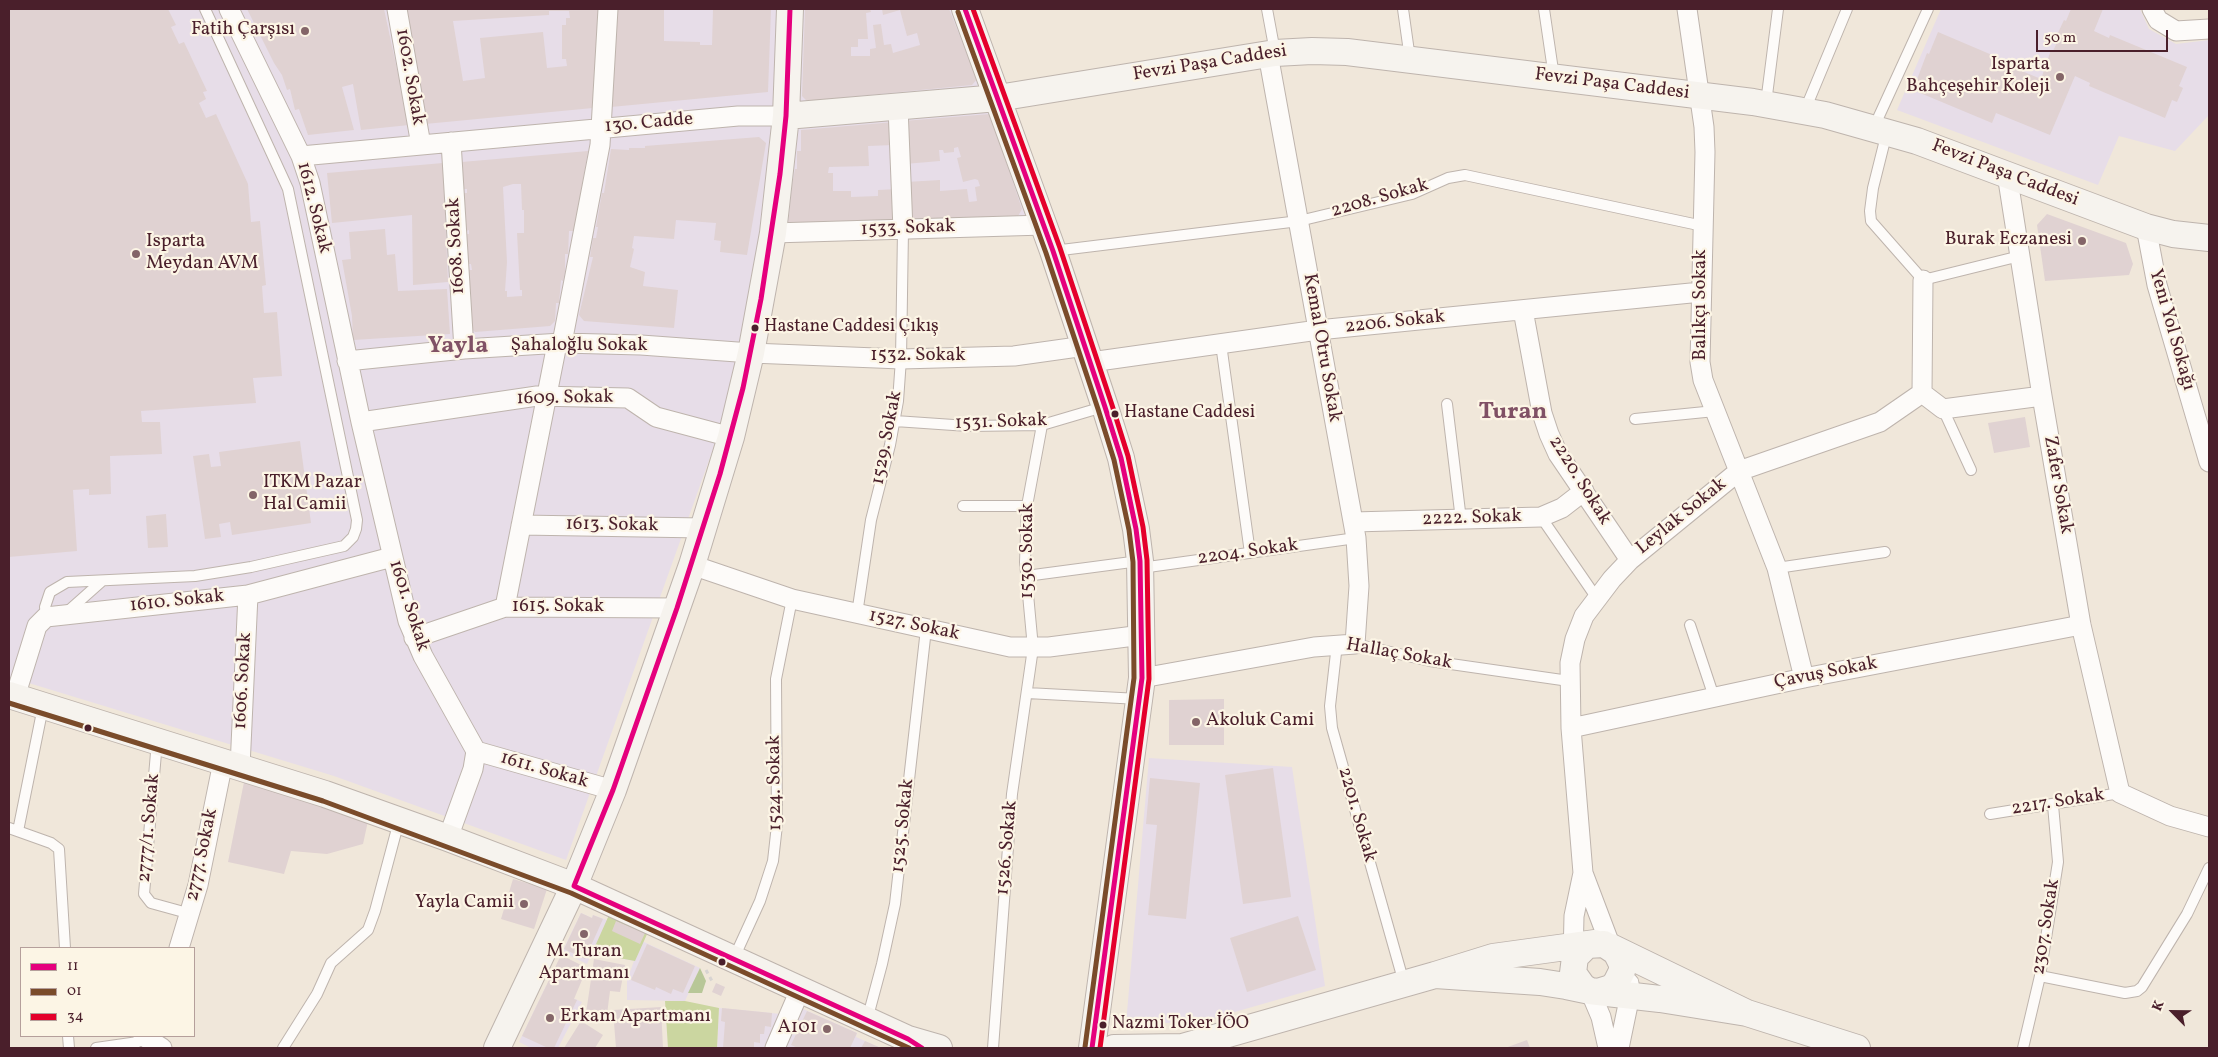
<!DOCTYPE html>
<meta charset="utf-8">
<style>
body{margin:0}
#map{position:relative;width:2218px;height:1057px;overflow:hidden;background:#f0e7da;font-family:Vollkorn,serif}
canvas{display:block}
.frame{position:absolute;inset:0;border:10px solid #4a1f2b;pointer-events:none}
.legend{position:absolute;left:20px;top:947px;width:175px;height:90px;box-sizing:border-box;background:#fcf5e5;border:1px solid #b59f9b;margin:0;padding:6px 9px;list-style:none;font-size:15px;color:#4a1f2b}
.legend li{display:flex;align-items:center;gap:10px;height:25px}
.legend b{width:25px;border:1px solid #b59f9b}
.north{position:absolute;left:2148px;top:987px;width:50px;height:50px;-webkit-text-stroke:4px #fcf5e5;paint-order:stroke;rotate:293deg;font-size:14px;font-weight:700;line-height:20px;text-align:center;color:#4a1f2b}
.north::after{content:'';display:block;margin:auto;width:18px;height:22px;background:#4a1f2b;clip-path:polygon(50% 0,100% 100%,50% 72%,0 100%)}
.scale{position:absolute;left:2036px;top:30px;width:132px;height:22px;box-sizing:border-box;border:2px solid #4a1f2b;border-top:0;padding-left:6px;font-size:15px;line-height:18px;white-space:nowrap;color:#4a1f2b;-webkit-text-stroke:4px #fcf5e5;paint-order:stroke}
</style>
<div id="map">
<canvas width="2218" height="1057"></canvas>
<div class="frame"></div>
<ul class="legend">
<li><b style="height:6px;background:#e5007d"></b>11</li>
<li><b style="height:6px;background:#7a4b2a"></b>01</li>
<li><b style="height:6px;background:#e4002b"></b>34</li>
</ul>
<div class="north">K</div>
<div class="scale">50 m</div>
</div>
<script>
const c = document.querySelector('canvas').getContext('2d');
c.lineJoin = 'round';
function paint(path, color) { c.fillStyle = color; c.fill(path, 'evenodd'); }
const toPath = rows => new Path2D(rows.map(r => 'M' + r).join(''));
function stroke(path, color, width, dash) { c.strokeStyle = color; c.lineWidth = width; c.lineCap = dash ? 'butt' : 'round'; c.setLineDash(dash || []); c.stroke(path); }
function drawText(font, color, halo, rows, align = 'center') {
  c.font = font + ' Vollkorn,serif'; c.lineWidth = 4.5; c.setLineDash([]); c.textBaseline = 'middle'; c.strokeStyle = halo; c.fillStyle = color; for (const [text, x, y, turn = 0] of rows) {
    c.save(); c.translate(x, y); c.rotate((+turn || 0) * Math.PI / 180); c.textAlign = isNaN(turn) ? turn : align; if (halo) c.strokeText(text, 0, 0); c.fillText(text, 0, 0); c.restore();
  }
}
paint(toPath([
 [9,9,955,9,1030,219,765,230,743,346,712,452,566,860,334,776,9,677],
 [1941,9,2140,9,2149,29,2176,44,2209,40,2209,115,2175,151,2119,136,2098,185,1897,110],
 [1149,758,1292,767,1325,986,1200,1022,1126,1024],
 [581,913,592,918,593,915,607,920,609,915,644,942,700,968,685,1001,627,1000,627,980,634,961,592,953,587,964,562,952],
 [546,986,582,1002,558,1048,531,1048,519,1042],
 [719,1008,781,1014,766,1048,717,1048],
 [801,1008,857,1033,856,1037,881,1048,783,1048]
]), '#e7dde8');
paint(toPath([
 [609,915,648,932,635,961,592,953],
 [665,1001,685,1001,719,1008,717,1048,668,1048]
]), '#cbd6a0');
paint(toPath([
 [700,968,706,981,702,993,688,993]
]), '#b8c798');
paint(toPath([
 [9,9,168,9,176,25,171,27,179,44,184,42,207,91,203,92,206,99,199,103,206,118,216,114,248,184,251,222,260,221,266,285,262,286,264,313,277,312,282,376,253,378,256,403,141,411,142,422,160,422,162,454,110,456,111,494,89,495,89,489,73,490,77,551,9,557],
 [247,9,384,9,409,125,361,130,353,84,342,87,354,130,308,135,299,109,295,110,290,89,287,90,282,75,274,63],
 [406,9,598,9,593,108,425,124],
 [549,11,569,11,570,18,566,18,566,25,562,25,562,59,566,59,567,66,547,68,543,32,480,38,485,78,463,81,453,21,549,15],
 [616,9,664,9,664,41,700,42,700,45,712,45,713,9,771,9,768,92,611,107],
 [805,9,870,9,871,12,866,13,868,39,858,39,858,47,851,47,851,56,870,56,870,49,876,48,873,25,881,24,884,45,891,44,893,53,920,45,917,33,907,36,900,10,883,15,882,9,949,9,977,79,972,85,807,101,802,96],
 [2071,9,2103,9,2094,31,2109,38,2110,35,2187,67,2179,86,2183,88,2177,102,2172,100,2165,118,2089,86,2090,83,2075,76,2050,135,1996,113,1992,123,1913,90,1927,53,1929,54,1938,32,2018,66,2017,69,2041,79,2051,50,2053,51,2060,36,2057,35,2064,20,2066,21],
 [990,114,1022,209,1017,218,908,221,906,182,940,180,940,191,967,189,969,202,977,201,975,187,980,186,978,180,975,179,963,182,957,158,961,157,958,147,954,148,954,152,944,153,943,150,939,150,940,161,905,164,903,121],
 [894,122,894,145,868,146,869,166,829,167,828,173,833,173,833,191,851,191,851,197,878,196,878,190,897,189,898,222,788,226,792,185,795,169,797,169,797,151,801,151,801,130],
 [759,137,766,143,747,255,720,252,721,241,714,240,716,223,676,220,674,239,634,236,632,248,634,249,630,267,645,272,643,286,678,290,674,328,584,321,579,315,593,257,590,257,593,238,596,238,598,227,596,227,602,193,604,193,611,149,629,150,629,148,645,148,645,146],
 [588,151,574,231,569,231,568,254,565,254,565,272,563,281,561,280,559,303,556,303,555,321,550,326,475,332,471,328,468,270,472,270,471,264,468,264,466,234,469,234,469,230,466,231,464,193,467,193,467,189,463,189,462,162],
 [513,184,521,184,522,210,524,210,524,233,517,233,520,290,522,290,522,296,507,297,507,291,505,291,507,262,503,187],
 [443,163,448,282,413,285,412,215,332,223,327,173],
 [2047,214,2126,243,2133,264,2129,275,2045,281,2037,225],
 [385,229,387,255,395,254,398,291,447,289,450,334,353,340,352,316,342,260,351,259,349,232],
 [2025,417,2030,447,1994,453,1988,423],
 [300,441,311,523,232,535,230,522,219,524,221,537,205,539,193,456,209,454,211,467,221,466,219,452],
 [166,514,168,547,148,548,146,516],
 [1224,699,1224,745,1169,745,1169,700],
 [1273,768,1291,897,1243,904,1225,775],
 [1150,778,1200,783,1186,919,1148,915,1157,825,1146,824],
 [244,782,368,821,363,844,327,854,291,851,284,874,228,862],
 [513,879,547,889,534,929,501,919],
 [581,913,592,918,593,915,603,919,585,959,564,949],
 [1298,916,1316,970,1247,992,1230,938],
 [616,921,645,933,640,944,612,931],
 [647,944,695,966,683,993,673,989,671,994,656,987,655,990,631,980],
 [561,955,587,968,574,999,577,1000,554,1048,548,1048,522,1036],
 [594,959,625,965,620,992,610,991,606,1022,585,1020],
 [716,983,725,987,721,996,712,992],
 [661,1007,663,1048,616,1048,613,1010],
 [722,1008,772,1013,771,1027,765,1026,764,1034,760,1034,760,1043,754,1042,754,1048,723,1048,725,1022,721,1021],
 [807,1011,857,1033,850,1048,798,1048,791,1045],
 [581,1021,603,1035,595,1048,564,1048],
 [1527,1040,1530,1048,1505,1048],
 [865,1041,881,1048,861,1048]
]), '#e0d2d2');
const lane = toPath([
 [1267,9,1275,52],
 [1403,9,1410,59],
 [1544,9,1554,77],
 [1766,103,1778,9],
 [1805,110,1847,9],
 [1874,127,1928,9],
 [1887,132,1873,188,1870,211,1871,221,1923,280,2020,256],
 [1053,251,1299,221,1412,194,1448,178,1465,175,1703,226],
 [1221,344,1250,553],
 [1447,404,1461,520],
 [1943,409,1971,470],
 [1635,419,1715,411],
 [895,421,968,426,1042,425,1103,407],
 [963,506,1027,506],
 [1541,517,1596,597],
 [1141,568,1356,538],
 [1777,568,1885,552],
 [1026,576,1139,561],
 [66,613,102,581],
 [857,614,871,520,890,445,898,401,901,359,903,230],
 [46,617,45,607,50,592,67,582,195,576,251,567,344,546,353,537,356,529,357,520,288,189,205,9],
 [1690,625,1714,697],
 [1337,644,1330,706,1332,728,1404,983],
 [1355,644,1430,661,1569,681],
 [1027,693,1139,699],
 [157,741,144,894,151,903,191,914],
 [1990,814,2120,793],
 [9,828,51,843,59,849,65,948],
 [18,831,43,707],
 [734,958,760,901,773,861,777,825,776,679,792,599],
 [2040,976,2125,993,2137,991,2142,987,2187,914,2209,868],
 [867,1020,882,964,895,904,926,629],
 [68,1036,69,1048],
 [96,1048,138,1042],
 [283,1048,317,994,331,963,368,930,375,911,399,821],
 [993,1048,1012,794,1033,648,1025,562,1027,506,1042,425],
 [2023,1048,2040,976,2058,862,2053,805]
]);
const street = toPath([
 [229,9,301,156,310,183,361,422,408,621,423,656,476,751,473,769,448,838],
 [397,9,421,145],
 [1687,9,1704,127,1705,152,1700,362,1703,380,1777,568,1804,678],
 [2152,9,2158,20,2176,31,2209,29],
 [898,107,903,230],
 [451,142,464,349],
 [301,156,738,116,786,116],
 [2007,174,2042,396,2081,625,2120,793,2170,816,2209,827],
 [2146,227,2157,285,2209,462],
 [773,233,1044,225],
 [1523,310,1542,413,1549,434,1558,454,1630,560],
 [562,343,600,145,608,9],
 [347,361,464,349,562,343,641,345,751,353,901,359,1014,356,1085,346],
 [1091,362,1318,330,1701,292],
 [1922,393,1923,280],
 [361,422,537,396,628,398,656,417,731,437],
 [1353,522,1541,517,1562,508,1584,491],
 [521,525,703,528],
 [692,565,792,599,1010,647,1049,647,1142,635],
 [505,607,557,344],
 [414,638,505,607,677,608],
 [1142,678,1314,647,1355,644,1359,586,1356,538,1268,54],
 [15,697,37,626,46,617,248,595,392,557],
 [1571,728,1804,678,2081,625],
 [476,751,613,790],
 [240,767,248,595],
 [1583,873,1571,728,1570,663,1575,639,1584,616,1612,579,1630,560,1739,471,1880,422,1922,393,1943,409,2042,396],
 [179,948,198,885,223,762],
 [1573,958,1574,916,1583,873,1611,947],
 [1590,991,1601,1017,1608,1048],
 [143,1036,162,1048],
 [775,1048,800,990],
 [1619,1048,1630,995,1629,983]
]);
const secondary = toPath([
 [965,9,1053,251,1105,407,1121,458,1136,529,1140,561,1142,678,1092,1048],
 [786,116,998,98,1275,53,1312,51,1347,52,1753,102,1825,115,1917,141,2146,227,2173,234,2209,238],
 [9,695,325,794,448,838,574,886,908,1039,939,1048],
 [1590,991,1583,987,1573,973,1575,957,1587,945,1604,944,1616,952,1622,964,1622,971,1616,983,1611,988,1598,992,1590,991,1566,986,1540,982,1435,975,1493,957,1595,943],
 [1598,992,1660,999,1747,1013,1611,947],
 [1747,1013,1857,1048],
 [497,1048,574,886,613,790,692,565,731,437,751,353,773,233,786,116,790,9],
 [1114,1048,1182,1047],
 [1179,1048,1435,975]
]);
stroke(lane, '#beb4ad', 12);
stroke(street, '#beb4ad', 21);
stroke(secondary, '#beb4ad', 28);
stroke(toPath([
 [706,970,713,983]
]), '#d8d4d2', 3, [4, 4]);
stroke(lane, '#fdfbf9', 10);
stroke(street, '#fdfbf9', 19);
stroke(secondary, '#f6f3ee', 26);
stroke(toPath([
 [790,9,786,116,780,174,761,299,743,388,720,474,677,608,613,790,574,886,908,1039,922,1048],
 [965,9,1053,251,1105,407,1121,458,1136,529,1140,561,1142,678,1092,1048]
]), '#e5007d', 5);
stroke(toPath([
 [958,12,1046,253,1098,409,1114,460,1129,530,1133,562,1134,678,1085,1047],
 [9,703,323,801,571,893,909,1048]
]), '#7a4b2a', 5);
stroke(toPath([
 [973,9,1060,248,1112,405,1128,456,1143,527,1147,560,1149,679,1100,1048]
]), '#e4002b', 5);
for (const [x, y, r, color] of [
 [305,31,5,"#846568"],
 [2060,77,5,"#846568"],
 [2082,241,5,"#846568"],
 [136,254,5,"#846568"],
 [755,328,4.5,"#4a1f2b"],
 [1115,414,4.5,"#4a1f2b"],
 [253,495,5,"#846568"],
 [1196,722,5,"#846568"],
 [88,728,4.5,"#4a1f2b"],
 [524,904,5,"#846568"],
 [584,934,5,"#846568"],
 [722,962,4.5,"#4a1f2b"],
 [550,1018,5,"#846568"],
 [1103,1025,4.5,"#4a1f2b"],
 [827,1029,5,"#846568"]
]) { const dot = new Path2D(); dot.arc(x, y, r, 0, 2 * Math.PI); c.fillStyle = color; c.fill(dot); stroke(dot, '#fcf5e5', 2); }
drawText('18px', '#4a1f2b', '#fcf5e5', [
 ["Hastane Caddesi Çıkış",764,328],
 ["Hastane Caddesi",1124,414],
 ["Nazmi Toker İÖO",1112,1025]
], 'left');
drawText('19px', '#4a1f2b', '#fcf5e5', [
 ["Fatih Çarşısı",295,31],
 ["Isparta",2050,66],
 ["Bahçeşehir Koleji",2050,88],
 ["Burak Eczanesi",2072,241],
 ["Isparta",146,243,"left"],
 ["Meydan AVM",146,265,"left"],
 ["ITKM Pazar",263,484,"left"],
 ["Hal Camii",263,506,"left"],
 ["Akoluk Cami",1206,722,"left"],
 ["Yayla Camii",514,904],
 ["M. Turan",584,953,"center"],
 ["Apartmanı",584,975,"center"],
 ["Erkam Apartmanı",560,1018,"left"],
 ["A101",817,1029]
], 'right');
drawText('19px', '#4a1f2b', '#fcf5e5', [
 ["Fevzi Paşa Caddesi",1210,64,-9],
 ["1602. Sokak",409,77,80],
 ["Fevzi Paşa Caddesi",1612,85,7],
 ["130. Cadde",649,124,-5],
 ["Fevzi Paşa Caddesi",2005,174,21],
 ["2208. Sokak",1380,199,-16],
 ["1612. Sokak",313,208,76],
 ["1533. Sokak",908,229,-2],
 ["1608. Sokak",457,246,-93],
 ["Balıkçı Sokak",1702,305,-90],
 ["2206. Sokak",1395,323,-6],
 ["Yeni Yol Sokağı",2171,330,74],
 ["Şahaloğlu Sokak",579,347],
 ["Kemal Otru Sokak",1321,348,80],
 ["1532. Sokak",918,357],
 ["1609. Sokak",565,399,-1],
 ["1531. Sokak",1001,423,-2],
 ["1529. Sokak",888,438,-79],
 ["2220. Sokak",1579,481,58],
 ["Zafer Sokak",2057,485,80],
 ["Leylak Sokak",1682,517,-39],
 ["2222. Sokak",1472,519,-2],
 ["1613. Sokak",612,526,1],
 ["1530. Sokak",1029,551,-90],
 ["2204. Sokak",1248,553,-8],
 ["1610. Sokak",177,602,-6],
 ["1601. Sokak",408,606,72],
 ["1615. Sokak",558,608],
 ["1527. Sokak",914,626,12],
 ["Hallaç Sokak",1399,655,10],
 ["Çavuş Sokak",1826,674,-11],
 ["1606. Sokak",244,681,-87],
 ["1611. Sokak",544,771,16],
 ["1524. Sokak",776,783,-91],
 ["2217. Sokak",2058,803,-9],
 ["2201. Sokak",1356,815,74],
 ["1525. Sokak",904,826,-84],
 ["2777/1. Sokak",150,828,-85],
 ["1526. Sokak",1008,848,-85],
 ["2777. Sokak",203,855,-78],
 ["2307. Sokak",2047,927,-81]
]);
drawText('bold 24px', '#805165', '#fcf5e5', [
 ["Yayla",458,348],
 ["Turan",1513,414]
]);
</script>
